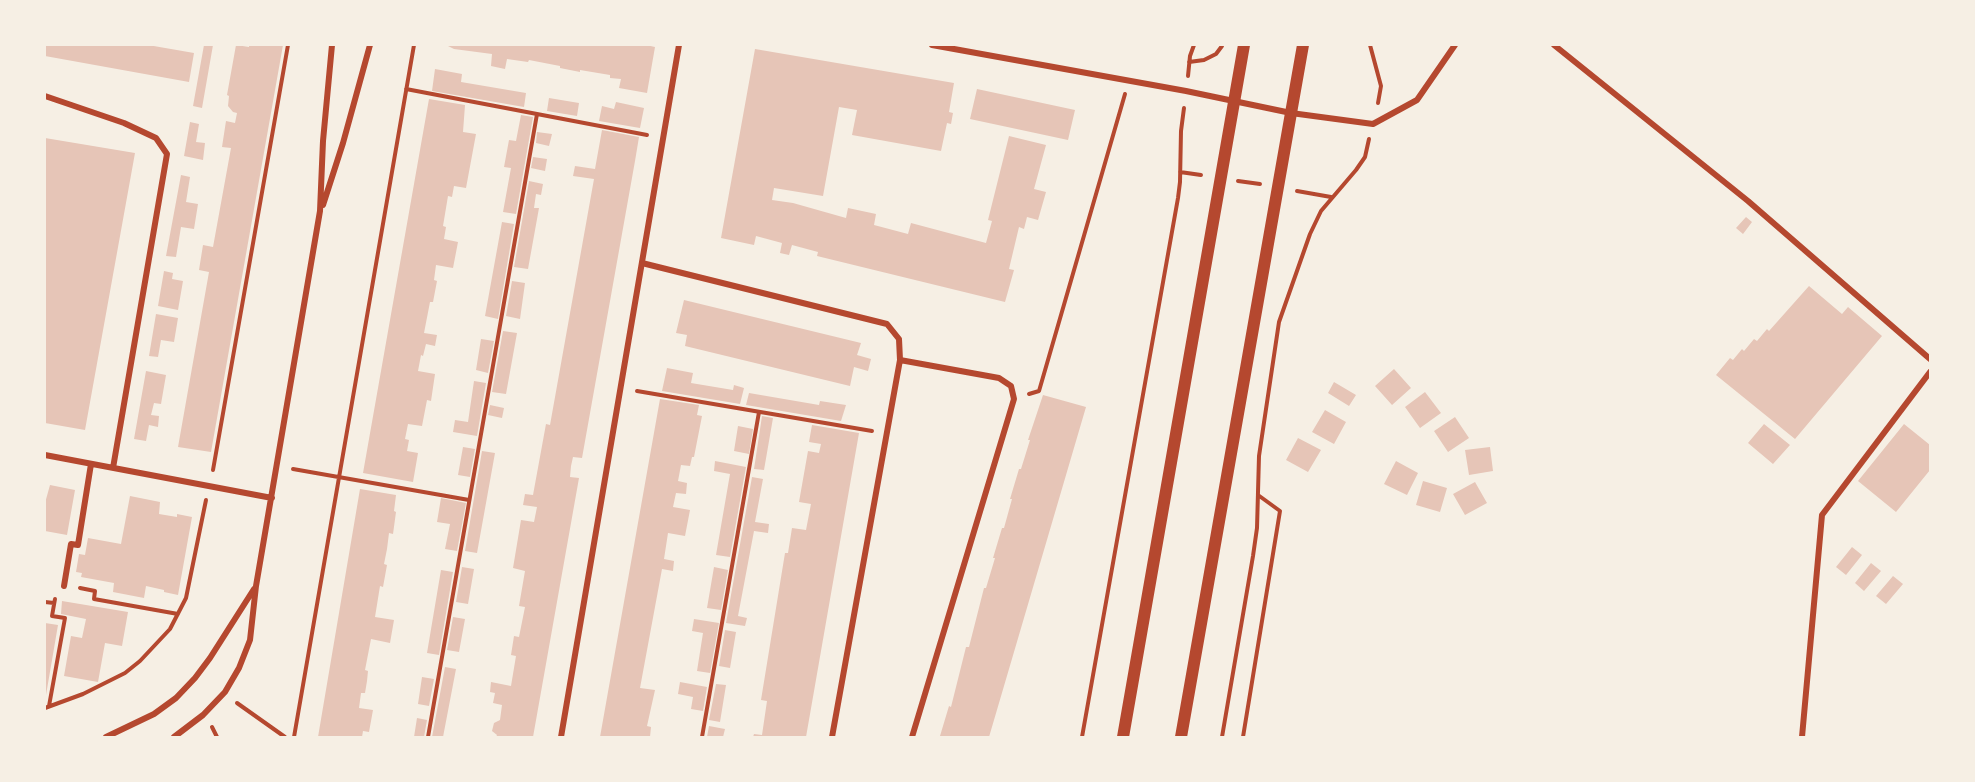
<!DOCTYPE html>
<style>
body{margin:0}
#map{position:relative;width:1975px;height:782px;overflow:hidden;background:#f6efe4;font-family:Ubuntu,sans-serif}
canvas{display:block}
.frame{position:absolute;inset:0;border:46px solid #f6efe4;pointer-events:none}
</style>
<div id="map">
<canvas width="1975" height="782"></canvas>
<div class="frame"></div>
</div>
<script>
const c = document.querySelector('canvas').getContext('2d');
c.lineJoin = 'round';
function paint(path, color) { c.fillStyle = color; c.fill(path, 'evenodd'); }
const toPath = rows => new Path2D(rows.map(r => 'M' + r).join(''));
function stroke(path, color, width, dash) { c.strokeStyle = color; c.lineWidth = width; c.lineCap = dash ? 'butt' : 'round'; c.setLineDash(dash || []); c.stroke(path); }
paint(toPath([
 [45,45,148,45,194,53,189,82,45,56],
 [204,45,213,45,202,108,193,106],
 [236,45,249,47,249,45,283,45,211,452,178,447,209,272,199,270,203,245,213,247,231,148,222,147,226,121,235,123,237,113,233,112,228,106,229,96,227,95],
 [446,45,646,45,655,47,647,93,619,88,621,79,610,78,610,75,580,70,580,72,560,68,560,66,529,60,528,62,507,59,505,69,491,66,492,54,454,49],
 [755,49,954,83,949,112,953,113,951,124,947,123,941,151,852,135,857,110,839,107,823,196,774,188,772,200,793,203,846,218,848,208,876,214,874,225,908,234,911,223,986,243,992,221,988,220,1009,136,1046,145,1034,189,1046,192,1038,220,1027,217,1024,229,1019,227,1009,269,1014,270,1005,302,817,256,818,252,792,245,789,255,780,253,782,243,756,236,754,245,721,238],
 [435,69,462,74,461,82,526,93,524,107,432,91],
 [977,89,1075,110,1068,140,970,119],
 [549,98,579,103,577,116,547,111],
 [429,99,465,105,463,132,476,134,466,188,454,186,452,197,448,196,443,226,446,227,444,239,458,242,453,268,436,265,434,280,437,281,433,302,430,302,424,333,437,335,435,346,426,344,423,356,421,355,418,371,435,374,431,401,427,400,422,426,408,424,405,439,409,440,407,451,418,453,413,482,363,473],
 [616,102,644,108,640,128,599,121,602,106,614,109],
 [521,115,533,117,516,214,503,212,511,168,504,167,509,140,516,141],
 [190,122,199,124,196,142,205,143,203,160,184,156],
 [602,130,639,137,635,161,582,458,573,457,571,466,570,477,579,478,533,737,496,737,497,735,492,731,494,723,500,720,502,705,493,703,495,693,490,692,491,682,511,686,516,656,511,655,514,636,519,637,525,607,519,606,525,571,513,568,521,520,534,522,537,507,523,505,525,494,533,495,546,424,550,425,594,179,573,176,575,166,595,169],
 [537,132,552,134,549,146,536,143],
 [45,138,135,153,85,430,45,423],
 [533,157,547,159,545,171,531,168],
 [181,175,190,177,186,202,198,204,194,229,181,227,176,257,166,256],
 [529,181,543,184,541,195,536,194,534,208,539,208,528,269,514,267],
 [1746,217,1752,222,1743,234,1736,228],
 [502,222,514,224,498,319,485,316],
 [164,271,173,273,172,279,183,281,178,310,158,306],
 [512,281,525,283,520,319,506,316],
 [1809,286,1842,314,1848,307,1882,336,1795,439,1716,375,1730,358,1733,360,1742,349,1744,351,1754,339,1757,341,1767,329,1769,331],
 [684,300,861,343,857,355,871,359,868,371,854,367,850,386,685,346,687,335,676,333],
 [156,314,178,318,174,342,161,340,158,357,149,356],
 [503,331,517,333,506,394,492,392],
 [481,339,494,341,488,373,476,370],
 [667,368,693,373,691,383,733,390,734,385,744,388,740,404,662,391],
 [1394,369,1411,388,1392,405,1375,386],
 [146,371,166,375,161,404,154,403,151,415,159,416,158,427,149,425,146,441,134,439],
 [474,381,486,383,477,436,453,432,455,420,468,422],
 [1334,382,1356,395,1349,406,1328,393],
 [1425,392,1441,413,1420,428,1405,407],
 [749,393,819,405,820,401,846,405,841,421,746,405],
 [1043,395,1086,407,989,737,942,737,940,736,949,706,951,707,966,647,969,647,984,588,986,588,995,558,993,558,1002,528,1004,528,1012,499,1010,499,1019,469,1021,469,1030,440,1028,440],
 [660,399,699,405,697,415,702,416,694,457,692,457,690,466,681,465,678,481,687,483,686,494,676,493,673,507,690,510,685,536,668,533,664,559,674,561,673,571,662,569,640,688,655,690,647,726,651,727,650,737,600,737],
 [490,405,504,408,502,418,488,415],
 [1325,410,1346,422,1334,444,1312,432],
 [762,416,773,418,764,470,754,469],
 [1455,417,1469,438,1448,452,1434,431],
 [1764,424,1790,445,1773,464,1748,443],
 [1904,424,1930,445,1930,470,1896,512,1858,481],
 [812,425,859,433,806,737,753,737,754,734,762,735,767,701,761,700,785,553,788,553,792,528,806,530,811,504,799,502,808,451,819,453,821,444,809,442],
 [738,426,753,429,749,454,734,451],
 [1298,438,1321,450,1308,472,1286,460],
 [463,447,475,449,470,477,458,475],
 [1490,447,1493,471,1469,475,1465,450],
 [482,451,495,453,477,553,465,551],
 [715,461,746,467,730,557,716,555,730,474,714,471],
 [1396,461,1418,473,1407,495,1384,484],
 [752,477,763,479,755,522,769,524,768,533,754,531,738,616,747,618,745,626,726,623],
 [1423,481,1447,488,1440,512,1416,505],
 [1475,482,1487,503,1465,515,1453,494],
 [50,485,75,490,67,535,45,531,45,503],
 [360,489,396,495,394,511,396,512,393,534,389,533,387,549,384,564,387,565,383,587,380,586,375,617,394,620,390,643,371,639,365,670,368,671,367,681,365,693,361,693,359,708,373,710,369,732,363,731,362,737,318,737],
 [130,496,160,502,159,514,177,517,177,514,192,517,178,595,164,592,164,590,146,586,144,598,113,592,114,583,81,577,82,573,76,572,79,554,85,555,88,538,121,544],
 [441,498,466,503,457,551,445,549,450,524,437,522],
 [1852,547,1862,555,1846,575,1836,567],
 [1871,563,1881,571,1864,591,1855,583],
 [462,567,474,569,468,604,456,602],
 [714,567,728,570,721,610,707,608],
 [441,570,453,572,439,655,427,653],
 [1893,576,1903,584,1886,604,1876,596],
 [62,601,128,612,122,646,105,643,98,682,64,676,71,636,82,638,86,619,61,614],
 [453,617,465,619,459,652,447,650],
 [694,619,719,623,710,673,697,671,703,633,692,631],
 [45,623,58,625,46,695,45,695],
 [725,630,736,632,730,668,719,666],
 [445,667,456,669,443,737,432,737],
 [422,677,434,679,429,706,418,704],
 [680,682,707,687,703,711,691,709,693,697,678,694],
 [716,684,726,685,720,722,709,720],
 [417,718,427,720,424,737,414,737],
 [709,726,725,729,723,737,707,737]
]), '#e6c5b7');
stroke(toPath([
 [1370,45,1381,86,1378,103],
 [1189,62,1204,60,1216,54,1222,46],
 [1188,76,1190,56,1194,45],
 [406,89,647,135],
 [1180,172,1201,175],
 [1238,181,1260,184],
 [1297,191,1331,197],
 [637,391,872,431],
 [1029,394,1039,391,1125,94],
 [293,469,469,500],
 [213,470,288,45],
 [80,588,95,591,94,599,178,614],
 [45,602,54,603],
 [237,703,285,737],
 [49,706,65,618,52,616,55,599],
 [45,708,83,694,125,673,140,661,170,629,186,598,206,500],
 [212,727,217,737],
 [294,737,414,45],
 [428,737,537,114],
 [702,737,759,412],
 [1082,737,1178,198,1180,182,1181,131,1184,108],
 [1222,737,1253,556,1257,528,1259,456,1279,322,1310,234,1321,211,1356,170,1365,157,1369,139],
 [1243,737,1280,511,1258,495]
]), '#b5482f', 4);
stroke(toPath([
 [932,45,1186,91,1291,113,1373,124,1417,100,1455,45],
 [1554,45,1748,201,1930,359],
 [45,96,124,123,156,138,167,154,113,468],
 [323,205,343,143,370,45],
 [642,263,887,324,899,339,900,360,832,737],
 [900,360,999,378,1011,386,1014,399,912,737],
 [45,455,272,498],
 [64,586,71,544,78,545,91,464],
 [106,737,154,714,176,698,195,678,210,658,254,589],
 [174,737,203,715,225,692,239,668,250,640,256,586,320,211,323,141,332,45],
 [561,737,679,45],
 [1802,737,1822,515,1930,372]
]), '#b5482f', 6);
stroke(toPath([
 [1123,737,1244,45],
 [1181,737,1303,45]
]), '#b5482f', 12);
</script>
